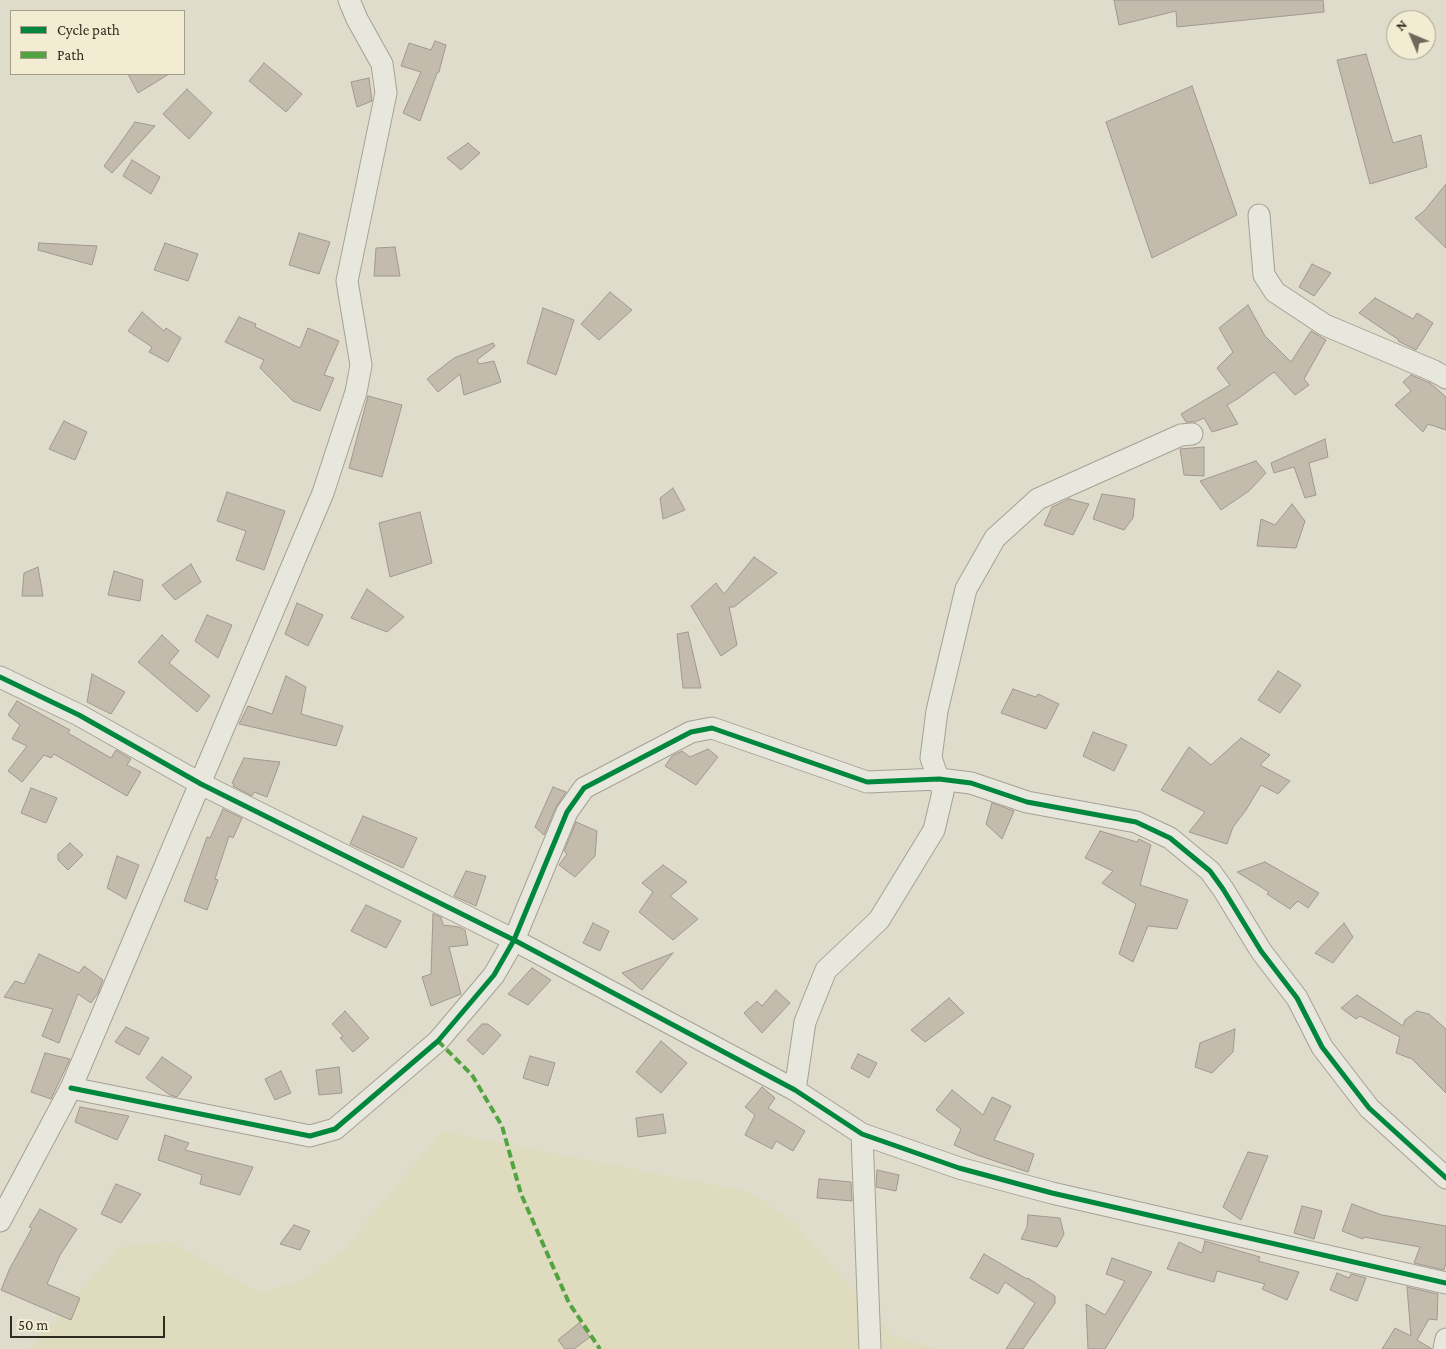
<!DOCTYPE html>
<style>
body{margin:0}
#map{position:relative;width:1446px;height:1349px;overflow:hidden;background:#e0dccc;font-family:"Crimson Pro",serif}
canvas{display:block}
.legend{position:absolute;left:10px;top:10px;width:175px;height:65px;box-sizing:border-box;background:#f1ecd2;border:1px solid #a59f8a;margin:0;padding:6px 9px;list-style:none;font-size:15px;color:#322b1f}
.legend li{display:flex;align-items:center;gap:10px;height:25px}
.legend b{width:25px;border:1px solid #a59f8a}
.north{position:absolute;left:1386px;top:10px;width:50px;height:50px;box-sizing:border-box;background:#f1ecd2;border:1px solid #a59f8a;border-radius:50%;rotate:315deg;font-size:14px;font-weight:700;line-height:20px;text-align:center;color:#322b1f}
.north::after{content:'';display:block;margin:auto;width:18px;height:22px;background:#6f695c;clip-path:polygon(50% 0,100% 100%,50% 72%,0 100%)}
.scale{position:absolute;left:10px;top:1316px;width:155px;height:22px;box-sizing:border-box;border:2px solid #322b1f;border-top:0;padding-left:6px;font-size:15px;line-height:18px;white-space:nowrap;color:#322b1f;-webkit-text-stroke:4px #f1ecd2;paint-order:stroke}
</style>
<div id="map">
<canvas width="1446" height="1349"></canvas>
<ul class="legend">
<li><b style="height:6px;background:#00873e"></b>Cycle path</li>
<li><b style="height:6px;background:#52a441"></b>Path</li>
</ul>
<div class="north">N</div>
<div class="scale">50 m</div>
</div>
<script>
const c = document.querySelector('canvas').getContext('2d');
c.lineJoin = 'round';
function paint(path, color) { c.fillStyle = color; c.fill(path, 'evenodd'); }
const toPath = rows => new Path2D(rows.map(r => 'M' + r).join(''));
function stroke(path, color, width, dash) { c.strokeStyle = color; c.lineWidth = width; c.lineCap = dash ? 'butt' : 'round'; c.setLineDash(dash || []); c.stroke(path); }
paint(toPath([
 [442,1131,749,1192,793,1221,892,1335,938,1349,30,1349,119,1247,171,1241,259,1293,303,1280,345,1248]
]), '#dedbbe');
const building = toPath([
 [1114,0,1323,0,1324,12,1177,27,1176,11,1119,25,1114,0],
 [435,41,446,45,439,72,437,73,420,121,403,113,421,72,401,66,409,43,431,50,435,41],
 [1366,54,1393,143,1421,135,1427,167,1370,184,1337,60,1366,54],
 [264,63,302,94,286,112,249,81,264,63],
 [128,74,169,74,138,93,128,74],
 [369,78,372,101,357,107,351,82,369,78],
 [1192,86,1237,215,1152,258,1106,122,1192,86],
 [187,89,212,113,189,139,163,114,187,89],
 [135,122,155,126,112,173,104,166,135,122],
 [468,143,480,153,461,170,447,158,468,143],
 [132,160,160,177,151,194,123,176,132,160],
 [1446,184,1446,248,1415,218,1424,211,1446,184],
 [299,233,330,242,319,274,289,265,299,233],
 [39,243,97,246,92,265,38,250,39,243],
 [165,243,198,254,188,281,154,270,165,243],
 [395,247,400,276,374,276,376,248,395,247],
 [1312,264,1331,273,1314,296,1299,287,1312,264],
 [610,292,632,310,599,340,581,324,610,292],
 [1375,298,1413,319,1417,313,1433,323,1416,350,1398,341,1399,340,1359,313,1375,298],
 [1248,305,1265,336,1291,362,1311,331,1326,340,1304,379,1309,385,1295,395,1274,372,1239,398,1227,405,1238,424,1212,432,1204,418,1195,422,1186,422,1181,414,1230,385,1217,368,1233,352,1219,328,1248,305],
 [543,308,574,320,556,375,527,363,543,308],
 [142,312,164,331,166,328,181,338,168,362,149,352,152,347,128,331,142,312],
 [239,317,256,324,255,327,300,348,308,328,339,341,324,375,334,378,320,411,293,401,260,368,264,360,225,342,239,317],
 [493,343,495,346,477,360,479,364,494,361,501,382,464,395,460,374,438,392,427,379,454,358,493,343],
 [1411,375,1430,383,1446,397,1446,430,1428,424,1423,432,1395,405,1411,391,1403,382,1411,375],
 [368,396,402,405,382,477,349,468,368,396],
 [64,421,87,432,75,460,49,449,64,421],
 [1325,439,1328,457,1309,463,1316,495,1305,498,1294,467,1274,473,1271,463,1325,439],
 [1204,447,1204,476,1184,475,1180,449,1204,447],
 [1256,461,1266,473,1249,491,1221,510,1200,481,1256,461],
 [673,488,685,510,663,519,660,498,673,488],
 [227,492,285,511,264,570,236,560,246,531,217,521,227,492],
 [1102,494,1135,499,1133,518,1124,530,1093,519,1102,494],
 [1069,499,1089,504,1073,535,1044,525,1052,507,1069,499],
 [1292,504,1305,521,1296,548,1257,546,1261,519,1275,525,1292,504],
 [420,512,432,563,390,577,379,523,420,512],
 [754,557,777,573,734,607,729,607,737,645,721,656,691,606,716,583,724,594,754,557],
 [191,564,201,582,175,600,162,585,191,564],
 [38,567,43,596,22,596,24,573,38,567],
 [114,571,143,580,140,601,108,595,114,571],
 [367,589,404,617,387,632,351,618,367,589],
 [297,603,323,615,308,646,285,634,297,603],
 [207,615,232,625,218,658,195,641,207,615],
 [688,632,701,688,683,688,677,634,688,632],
 [162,635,179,651,169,663,210,696,197,712,138,662,162,635],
 [1278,671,1301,685,1280,713,1258,700,1278,671],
 [92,674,125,692,111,714,87,702,92,674],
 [286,676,306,687,301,714,343,726,336,746,239,724,248,706,272,714,286,676],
 [1013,689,1036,697,1038,694,1059,704,1046,729,1001,713,1013,689],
 [17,701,70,730,68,733,111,758,116,750,131,759,127,765,141,772,127,796,54,754,51,758,44,755,22,782,8,771,27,746,12,739,20,725,8,715,17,701],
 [1093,732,1127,745,1114,771,1083,756,1093,732],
 [1241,738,1270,755,1260,765,1290,781,1278,794,1261,785,1246,810,1233,827,1227,844,1189,832,1205,812,1161,790,1189,747,1211,765,1241,738],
 [708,749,718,757,696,785,665,766,672,756,682,751,690,757,708,749],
 [244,758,280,762,267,797,254,792,252,796,233,786,234,784,232,783,244,758],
 [553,787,566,792,556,807,544,835,535,827,553,787],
 [31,788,57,798,46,823,21,813,31,788],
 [992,803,1014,811,1002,839,986,824,992,803],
 [223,809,242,818,233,838,229,836,215,879,218,880,207,910,184,901,207,837,210,838,223,809],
 [363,816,417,838,403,868,350,844,363,816],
 [576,822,597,831,595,856,575,877,559,865,567,854,564,851,576,822],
 [1100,831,1137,842,1139,839,1151,845,1140,885,1188,900,1177,929,1148,926,1133,962,1119,954,1136,904,1102,883,1113,871,1085,858,1100,831],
 [70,843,83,855,68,870,58,860,58,854,70,843],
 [117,856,139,865,126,899,107,888,117,856],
 [1265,862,1319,893,1308,908,1298,901,1290,909,1267,894,1269,892,1237,872,1265,862],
 [663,865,687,882,670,896,698,919,673,940,639,912,653,892,642,883,663,865],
 [466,871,486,876,476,906,454,896,466,871],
 [366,905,401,921,386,948,351,931,366,905],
 [433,914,441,917,443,925,459,927,465,930,468,945,449,947,461,994,431,1006,422,977,431,974,433,914],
 [593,923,609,931,600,951,583,943,593,923],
 [1344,923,1353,937,1333,963,1315,953,1344,923],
 [673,953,642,990,622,973,673,953],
 [39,954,79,973,84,966,103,980,98,993,91,1003,78,994,59,1043,42,1036,53,1009,4,997,15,981,24,984,39,954],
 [532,968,551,980,528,1005,508,994,532,968],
 [776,990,790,1003,762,1033,744,1013,757,1001,762,1006,776,990],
 [1357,995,1403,1026,1405,1020,1417,1011,1429,1014,1446,1029,1446,1093,1412,1059,1396,1053,1400,1037,1360,1016,1356,1019,1341,1008,1357,995],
 [949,998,964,1013,925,1042,911,1030,949,998],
 [345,1011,369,1038,353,1052,340,1038,343,1036,332,1024,345,1011],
 [482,1024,488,1024,501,1035,483,1055,467,1040,482,1024],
 [126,1027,149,1038,139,1055,115,1042,126,1027],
 [1235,1029,1233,1052,1212,1073,1195,1067,1200,1043,1235,1029],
 [661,1041,687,1063,661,1093,636,1072,661,1041],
 [45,1053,70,1059,51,1099,31,1092,45,1053],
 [858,1054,877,1063,869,1078,851,1068,858,1054],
 [530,1056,555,1063,548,1086,523,1078,530,1056],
 [162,1057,192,1077,177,1097,170,1095,146,1078,162,1057],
 [339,1067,342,1093,319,1095,316,1070,339,1067],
 [281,1071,291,1093,275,1100,265,1079,281,1071],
 [762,1087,775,1098,768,1108,805,1131,793,1151,776,1141,772,1149,745,1135,755,1115,745,1107,762,1087],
 [952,1090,983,1115,992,1097,1011,1106,994,1140,1034,1154,1028,1172,977,1155,954,1145,961,1129,936,1110,952,1090],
 [80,1107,129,1116,117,1140,75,1122,80,1107],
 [663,1114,666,1133,638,1137,636,1118,663,1114],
 [165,1135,189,1143,185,1150,253,1167,240,1195,200,1184,202,1175,158,1160,165,1135],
 [1248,1152,1268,1156,1241,1220,1223,1207,1248,1152],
 [877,1170,899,1175,896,1191,876,1187,877,1170],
 [819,1179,851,1182,852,1201,817,1198,819,1179],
 [116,1184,141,1194,121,1223,101,1214,116,1184],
 [1352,1204,1382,1215,1446,1226,1446,1263,1444,1270,1414,1263,1420,1247,1364,1237,1363,1239,1342,1231,1352,1204],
 [1302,1206,1322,1211,1314,1239,1294,1233,1302,1206],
 [40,1209,77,1229,60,1255,47,1284,80,1298,71,1320,1,1290,10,1268,32,1228,29,1227,40,1209],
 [1028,1215,1060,1218,1064,1234,1057,1247,1021,1239,1027,1227,1028,1215],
 [294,1225,310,1231,300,1250,280,1244,294,1225],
 [1205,1241,1260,1257,1258,1261,1299,1272,1287,1300,1262,1289,1265,1284,1217,1271,1214,1282,1167,1269,1179,1242,1202,1253,1205,1241],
 [984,1254,1027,1279,1028,1278,1055,1296,1055,1303,1023,1349,1006,1349,1035,1303,1005,1282,998,1294,970,1278,984,1254],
 [1112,1258,1152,1272,1105,1349,1088,1349,1086,1304,1105,1315,1125,1281,1106,1274,1112,1258],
 [1337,1273,1349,1278,1351,1274,1366,1278,1357,1301,1330,1290,1337,1273],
 [1407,1287,1438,1294,1437,1320,1429,1319,1417,1340,1432,1349,1382,1349,1395,1328,1411,1336,1407,1287],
 [579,1323,590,1337,574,1349,565,1349,558,1340,579,1323]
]);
paint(building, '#c3bcad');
stroke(building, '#a0988c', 1);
const minor = toPath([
 [1259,215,1264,275,1275,292,1325,325,1434,371,1446,378],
 [0,677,79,715,201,784,514,940,795,1090,862,1134,959,1168,1052,1193,1446,1283],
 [71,1088,310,1136,335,1129,438,1041,494,975,514,940,567,812,584,788,691,732,712,728,867,782,939,779,971,783,1027,802,1136,822,1170,838,1210,871,1223,889,1261,951,1297,998,1322,1047,1369,1108,1446,1178],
 [795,1090,805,1022,826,970,879,920,934,830,943,792,931,758,937,711,966,589,995,538,1038,499,1181,435,1192,434],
 [862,1134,870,1349],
 [0,1221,71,1088,323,493,356,392,361,365,347,281,386,93,382,64,357,19,349,0],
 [1444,1349,1446,1339]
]);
stroke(minor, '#a5a195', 23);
stroke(minor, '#e8e7dd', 21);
stroke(toPath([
 [438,1041,472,1075,502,1126,521,1194,569,1303,600,1349]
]), '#52a441', 4, [8, 4]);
stroke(toPath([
 [0,677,79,715,201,784,514,940,795,1090,862,1134,959,1168,1052,1193,1446,1283],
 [71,1088,310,1136,335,1129,438,1041,494,975,514,940,567,812,584,788,691,732,712,728,867,782,939,779,971,783,1027,802,1136,822,1170,838,1210,871,1223,889,1261,951,1297,998,1322,1047,1369,1108,1446,1178]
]), '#00873e', 5);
</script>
